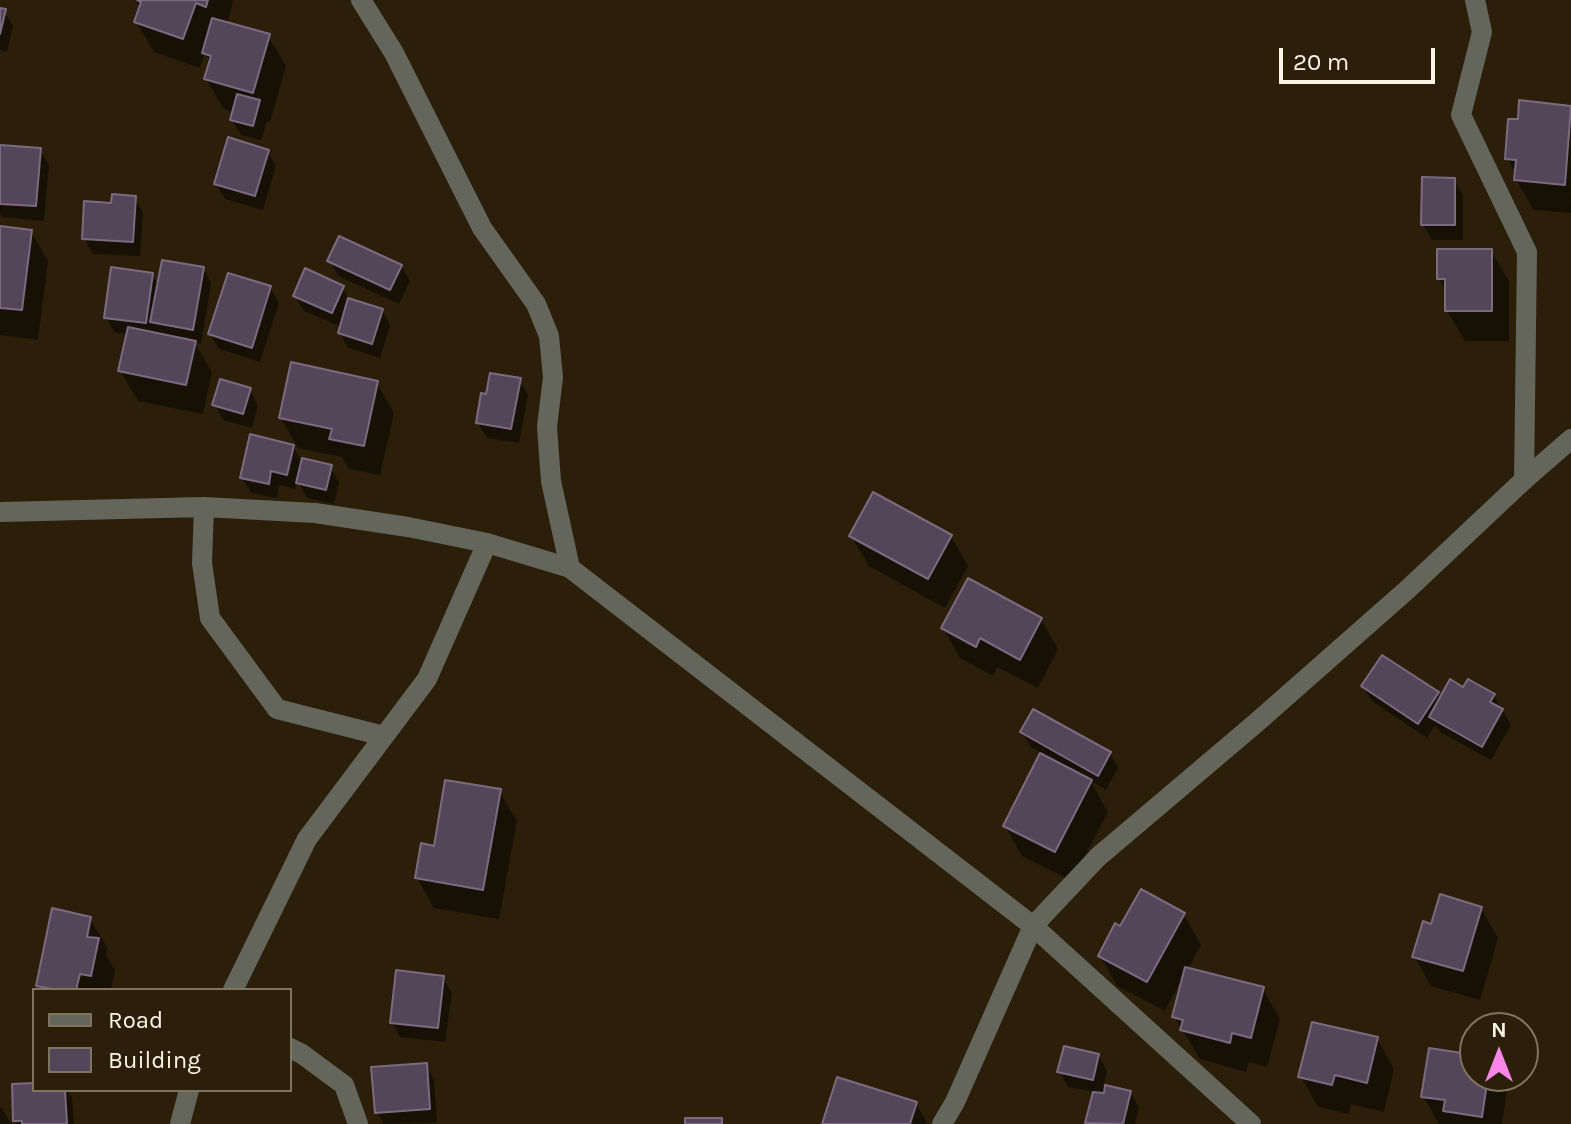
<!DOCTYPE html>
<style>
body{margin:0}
#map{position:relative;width:1571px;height:1124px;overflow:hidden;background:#2c1f0a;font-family:Karla,sans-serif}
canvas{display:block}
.legend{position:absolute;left:32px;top:988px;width:260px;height:104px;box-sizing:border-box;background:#2c1f0a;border:2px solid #7f7462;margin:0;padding:10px 14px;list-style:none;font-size:24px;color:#fbf3e6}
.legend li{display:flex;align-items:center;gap:16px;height:40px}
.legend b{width:40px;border:2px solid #7f7462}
.north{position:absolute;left:1459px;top:1012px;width:80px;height:80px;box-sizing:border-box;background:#2c1f0a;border:2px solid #7f7462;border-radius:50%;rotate:0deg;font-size:22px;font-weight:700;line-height:32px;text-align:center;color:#fbf3e6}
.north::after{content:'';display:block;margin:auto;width:28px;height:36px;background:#fa87e7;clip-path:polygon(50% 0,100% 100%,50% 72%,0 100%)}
.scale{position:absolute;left:1279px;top:48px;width:156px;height:36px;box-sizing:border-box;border:4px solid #fbf3e6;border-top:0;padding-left:10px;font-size:24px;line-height:28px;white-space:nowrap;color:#fbf3e6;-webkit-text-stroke:6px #2c1f0a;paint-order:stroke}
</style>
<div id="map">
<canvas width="1571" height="1124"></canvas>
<ul class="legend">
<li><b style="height:10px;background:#64665b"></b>Road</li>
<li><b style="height:22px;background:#554559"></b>Building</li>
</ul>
<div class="north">N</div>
<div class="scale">20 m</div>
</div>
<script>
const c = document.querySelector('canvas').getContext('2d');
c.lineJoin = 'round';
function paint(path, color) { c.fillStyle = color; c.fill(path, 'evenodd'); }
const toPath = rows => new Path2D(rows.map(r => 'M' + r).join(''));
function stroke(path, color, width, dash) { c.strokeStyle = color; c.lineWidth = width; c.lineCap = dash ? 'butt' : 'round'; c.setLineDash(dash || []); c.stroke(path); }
paint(toPath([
 [135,0,232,0,233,3,227,24,268,36,286,66,270,122,267,121,261,140,241,135,232,120,234,112,224,109,206,79,211,63,205,54,200,68,154,52,136,22,141,9],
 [0,10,4,11,13,26,7,52,0,50],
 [1570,108,1571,213,1534,210,1516,180,1517,175,1507,158],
 [0,147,40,150,49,165,44,221,2,217,0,214],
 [267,151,276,166,263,210,225,199,216,184],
 [1454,180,1463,195,1463,240,1432,240,1423,225],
 [135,198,143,213,140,256,93,254,84,238],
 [0,228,31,231,48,261,38,340,0,335],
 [1491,251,1509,281,1509,341,1465,341,1447,311,1447,293,1439,278],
 [330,261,401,266,410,281,399,304,338,276],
 [203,268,211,283,201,344,195,343,212,372,203,414,138,401,120,371,128,334,115,333,106,318,152,274,159,287],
 [270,288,279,303,260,362,219,349,210,334],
 [343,288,350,301,382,310,390,325,380,358,348,348,340,333,341,327,304,311,295,296],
 [519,380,528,395,519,443,487,438,478,423],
 [377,383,394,413,380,475,349,469,342,457,298,448,281,418],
 [250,390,258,405,252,428,223,420,215,405],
 [293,446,303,464,330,467,339,482,334,504,307,498,297,480,295,489,279,485,277,498,251,493,242,478],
 [851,536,951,536,968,566,945,608,869,566],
 [1041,619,1058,649,1038,688,997,667,993,676,960,658,943,628],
 [1363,686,1437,693,1441,699,1464,690,1494,696,1511,725,1491,760,1440,732,1435,725,1427,738,1372,701],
 [1022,732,1110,753,1118,768,1106,790,1090,780,1108,812,1072,881,1022,856,1005,826,1042,753,1031,747],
 [499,791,517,821,499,919,434,908,417,878,436,848],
 [1481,908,1498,938,1480,1000,1431,986,1414,956,1432,926],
 [1184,915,1201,945,1187,970,1263,989,1280,1019,1267,1067,1249,1062,1246,1072,1200,1059,1174,1016,1182,979,1165,1011,1117,986,1100,956,1121,929],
 [90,919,108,949,106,955,115,970,111,990,41,990,38,985],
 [443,978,452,993,445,1042,400,1037,392,1022],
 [1377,1039,1394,1069,1384,1112,1351,1104,1349,1114,1318,1107,1301,1077],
 [1098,1055,1107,1071,1103,1086,1130,1092,1139,1108,1135,1124,1088,1124,1095,1092,1068,1087,1060,1072],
 [1475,1057,1475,1076,1499,1076,1507,1089,1502,1124,1439,1124,1423,1096],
 [426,1065,434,1080,437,1123,384,1124,377,1112],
 [34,1085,34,1090,67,1090,72,1098,74,1124,18,1124,15,1120],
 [916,1104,928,1124,824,1124],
 [0,1108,2,1108,11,1124,0,1124]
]), '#0007');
const building = toPath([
 [137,0,208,0,206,7,196,3,183,39,134,22,141,2,137,0],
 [0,8,6,9,0,34,0,8],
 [212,18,270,34,253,93,204,79,211,56,202,53,212,18],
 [237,94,260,100,253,126,230,120,237,94],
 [1519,100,1571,106,1565,185,1514,180,1516,160,1505,159,1508,119,1518,119,1519,100],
 [228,137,269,150,255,196,214,184,228,137],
 [0,145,41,148,36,206,0,204,0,145],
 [1422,177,1455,178,1455,225,1421,225,1422,177],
 [112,194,136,196,133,242,82,239,84,201,111,203,112,194],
 [0,226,32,230,22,310,0,308,0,226],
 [339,236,402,265,390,290,327,261,339,236],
 [1437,249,1492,249,1492,311,1445,311,1445,279,1437,279,1437,249],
 [162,260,204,267,193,330,150,322,162,260],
 [111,267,153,273,146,323,104,318,111,267],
 [305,268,344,286,332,313,293,296,305,268],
 [228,273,271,286,252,348,208,334,228,273],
 [348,298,383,309,372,344,338,333,348,298],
 [128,327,196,341,186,385,118,371,128,327],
 [291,362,378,381,364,446,329,439,332,429,279,418,291,362],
 [490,373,521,378,511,429,476,423,481,393,486,394,490,373],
 [220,379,251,388,243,414,212,405,220,379],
 [250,434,294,445,287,475,271,471,269,484,240,478,250,434],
 [302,458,332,465,326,490,296,483,302,458],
 [873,492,952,535,928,579,849,536,873,492],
 [968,578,1042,618,1020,660,980,638,976,647,941,628,968,578],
 [1382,655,1439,692,1418,724,1361,686,1382,655],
 [1450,679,1463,687,1468,679,1495,694,1490,702,1503,709,1482,747,1429,717,1450,679],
 [1033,709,1111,752,1098,776,1020,732,1033,709],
 [1040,753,1092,780,1055,852,1003,826,1040,753],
 [445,780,501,789,483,890,415,878,421,843,434,846,445,780],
 [1141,889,1185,913,1147,982,1098,956,1115,923,1120,926,1141,889],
 [1440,894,1482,907,1463,971,1412,957,1423,921,1431,924,1440,894],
 [52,908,91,917,87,937,99,938,91,976,80,974,76,990,58,990,36,986,52,908],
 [1185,967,1264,987,1251,1038,1232,1033,1230,1043,1180,1030,1183,1020,1172,1017,1185,967],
 [396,970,444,976,438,1028,390,1023,396,970],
 [1312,1022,1378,1037,1367,1083,1335,1075,1332,1085,1298,1077,1312,1022],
 [1064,1046,1099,1054,1093,1080,1057,1072,1064,1046],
 [1429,1048,1475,1055,1475,1076,1488,1076,1482,1117,1443,1111,1445,1100,1421,1097,1429,1048],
 [427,1063,430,1109,375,1113,371,1067,427,1063],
 [837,1077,917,1102,910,1124,822,1124,837,1077],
 [34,1083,34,1090,65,1090,67,1124,22,1124,22,1121,13,1121,12,1084,34,1083],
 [1105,1085,1131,1091,1123,1124,1085,1123,1093,1092,1104,1093,1105,1085],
 [685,1118,722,1118,722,1124,685,1124,685,1118]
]);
paint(building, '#554559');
stroke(building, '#7c6a80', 2);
stroke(toPath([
 [1475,0,1482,32,1461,115,1527,252,1524,480]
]), '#64665b', 20);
stroke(toPath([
 [361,0,394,53,482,228,536,304,549,336,553,377,547,427,551,481,570,568],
 [204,507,202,563,210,618,277,709,384,736],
 [0,512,204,507,315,513,408,527,487,543,570,568,1033,926,1251,1124],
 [233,990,307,839,427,679,487,543],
 [290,1048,302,1054,344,1085,358,1124],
 [180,1124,189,1090],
 [942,1124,955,1102,1033,926,1098,857,1256,723,1408,589,1524,480,1571,439]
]), '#64665b', 20);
</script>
